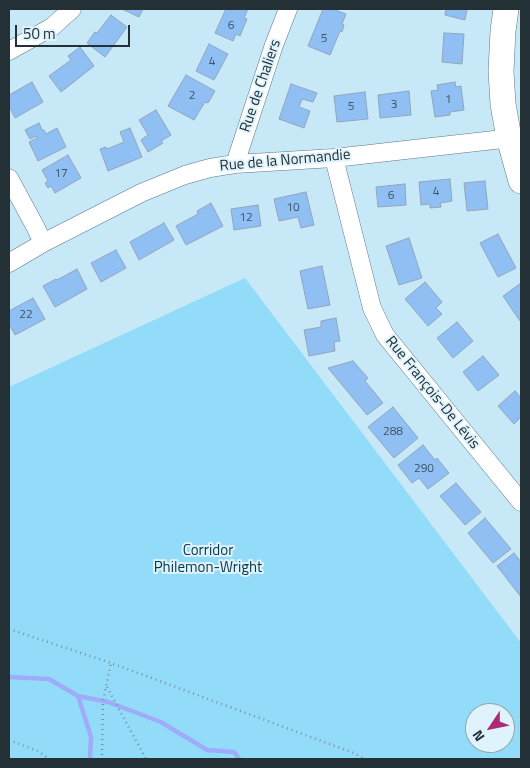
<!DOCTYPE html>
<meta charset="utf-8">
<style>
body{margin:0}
#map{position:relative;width:530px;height:768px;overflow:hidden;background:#c7e8f7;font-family:"Titillium Web",sans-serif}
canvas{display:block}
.frame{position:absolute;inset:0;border:10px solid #233035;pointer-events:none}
.north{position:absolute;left:465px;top:703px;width:50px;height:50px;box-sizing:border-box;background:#dff3fc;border:1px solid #94a5ac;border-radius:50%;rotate:236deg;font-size:14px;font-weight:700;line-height:20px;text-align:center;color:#233035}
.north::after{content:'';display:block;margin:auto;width:18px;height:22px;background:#ae2b74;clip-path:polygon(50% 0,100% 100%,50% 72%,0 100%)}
.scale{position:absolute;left:15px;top:25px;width:115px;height:22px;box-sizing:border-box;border:2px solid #233035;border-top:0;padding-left:6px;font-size:15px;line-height:18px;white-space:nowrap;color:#233035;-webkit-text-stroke:4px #dff3fc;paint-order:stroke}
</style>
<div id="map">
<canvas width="530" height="768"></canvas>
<div class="frame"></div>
<div class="north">N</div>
<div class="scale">50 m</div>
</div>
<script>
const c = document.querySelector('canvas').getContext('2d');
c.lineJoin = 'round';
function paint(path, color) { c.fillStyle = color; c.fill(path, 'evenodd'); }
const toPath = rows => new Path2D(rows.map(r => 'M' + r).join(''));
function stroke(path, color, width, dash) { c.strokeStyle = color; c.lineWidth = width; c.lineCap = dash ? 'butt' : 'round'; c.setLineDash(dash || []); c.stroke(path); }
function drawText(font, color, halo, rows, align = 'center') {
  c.font = font + ' "Titillium Web",sans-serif'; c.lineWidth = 4; c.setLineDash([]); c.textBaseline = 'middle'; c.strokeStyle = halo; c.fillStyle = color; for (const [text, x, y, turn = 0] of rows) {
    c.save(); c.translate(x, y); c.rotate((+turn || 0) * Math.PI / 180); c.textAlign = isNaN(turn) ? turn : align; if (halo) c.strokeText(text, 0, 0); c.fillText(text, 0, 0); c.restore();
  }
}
paint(toPath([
 [245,278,521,643,521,759,9,759,9,387],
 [475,713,505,713,505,743,475,743]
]), '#93dcf9');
stroke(toPath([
 [9,677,49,679,78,696,91,737,90,759],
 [78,696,108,702,161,722,207,750,234,752,239,759]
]), '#9facf9', 4.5);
const building = toPath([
 [122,9,143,9,139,17,122,9],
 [226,9,248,9,244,18,247,19,240,36,236,34,233,41,215,33,226,9],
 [323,9,332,9,346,14,342,24,344,25,342,32,340,31,330,55,308,46,323,9],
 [446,9,467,9,465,20,445,15,446,9],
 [111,15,127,27,105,57,87,43,95,32,97,33,111,15],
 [444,33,464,34,462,64,442,62,444,33],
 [209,44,228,54,214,80,196,71,209,44],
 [80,47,94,66,61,92,49,76,71,60,68,56,80,47],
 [186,75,215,91,208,103,205,102,194,120,168,106,186,75],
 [32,82,43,102,15,118,9,106,9,95,32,82],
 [455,82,456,87,461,86,464,110,450,112,450,115,435,117,431,91,438,90,437,85,455,82],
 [291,84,317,93,313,102,302,99,299,107,310,111,304,128,279,119,291,84],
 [409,91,411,115,380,118,378,95,409,91],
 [365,92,368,119,337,122,334,96,365,92],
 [156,110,171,135,161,141,163,143,148,152,141,140,148,135,139,120,156,110],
 [39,123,42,130,44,130,46,134,57,128,66,147,38,161,29,142,37,138,36,136,30,139,25,130,39,123],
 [130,128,142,157,108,171,100,149,106,147,107,149,124,142,120,132,130,128],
 [68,155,81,178,55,193,51,186,48,188,45,183,48,181,42,170,68,155],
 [450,179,452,201,440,203,441,207,430,208,430,204,421,205,419,182,450,179],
 [485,181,488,209,467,211,464,183,485,181],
 [405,184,406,205,378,207,376,187,405,184],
 [306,192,314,225,301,228,298,217,279,221,274,199,306,192],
 [211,203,223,226,186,245,176,226,198,214,197,211,211,203],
 [258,205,261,226,234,230,231,209,258,205],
 [164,223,174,240,139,260,130,242,164,223],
 [498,234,516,268,498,277,480,243,498,234],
 [409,238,422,278,399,285,386,246,409,238],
 [116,250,126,268,101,282,91,263,116,250],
 [322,266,330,305,308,309,300,271,322,266],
 [77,269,87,289,55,307,43,286,56,279,57,280,77,269],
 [425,282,442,302,436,308,442,314,428,326,405,299,425,282],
 [521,283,521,320,520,321,503,296,521,283],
 [33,298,45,319,15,335,9,324,9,311,33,298],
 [336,318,340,341,334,342,335,351,309,356,304,330,321,327,321,321,336,318],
 [457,322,473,341,453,358,437,338,457,322],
 [483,356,499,375,478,391,463,372,483,356],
 [353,361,368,378,365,381,383,403,367,415,328,368,353,361],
 [515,391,521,398,521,417,514,424,498,406,515,391],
 [393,407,418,438,394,458,368,427,393,407],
 [423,445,435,460,437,458,449,473,428,489,419,478,412,483,398,465,423,445],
 [456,483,481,512,465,525,440,496,456,483],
 [485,518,511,549,493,563,468,533,485,518],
 [514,553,521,562,521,597,497,566,514,553]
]);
paint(building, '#90c0f3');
stroke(building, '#91a5bc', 1);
const street = toPath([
 [9,51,52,27,72,9],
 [334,158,372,308,385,335,521,502],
 [235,164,274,45,288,9],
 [9,178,36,228,43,243],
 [9,263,43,243,141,193,185,175,210,168,235,164,334,158,521,137]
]);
const secondary = toPath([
 [506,9,503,31,501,71,503,104,509,138,521,181]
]);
stroke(street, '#5b7986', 19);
stroke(secondary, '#5b7986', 26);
stroke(toPath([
 [9,629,111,663,354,753,364,759],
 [107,687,146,759],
 [9,740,38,751,49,759],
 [105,759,102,755,103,701,111,663]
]), '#79919b', 2.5, [1, 4]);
stroke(street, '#fff', 18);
stroke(secondary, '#fff', 25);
drawText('12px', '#3e5464', null, [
 ["6",231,26],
 ["5",324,39],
 ["4",212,62],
 ["2",192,96],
 ["1",448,100],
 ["3",394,105],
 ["5",351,107],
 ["17",61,174],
 ["4",436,192],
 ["6",391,196],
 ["10",293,208],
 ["12",246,218],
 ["22",26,315],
 ["288",393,432],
 ["290",424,469]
]);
drawText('15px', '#233035', '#dff3fc', [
 ["Rue de Chaliers",261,86,-71],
 ["Rue de la Normandie",285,161,-5],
 ["Rue François-De Lévis",432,393,51]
]);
drawText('15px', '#063747', '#dff3fc', [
 ["Corridor",208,551],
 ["Philemon-Wright",208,568]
]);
</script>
